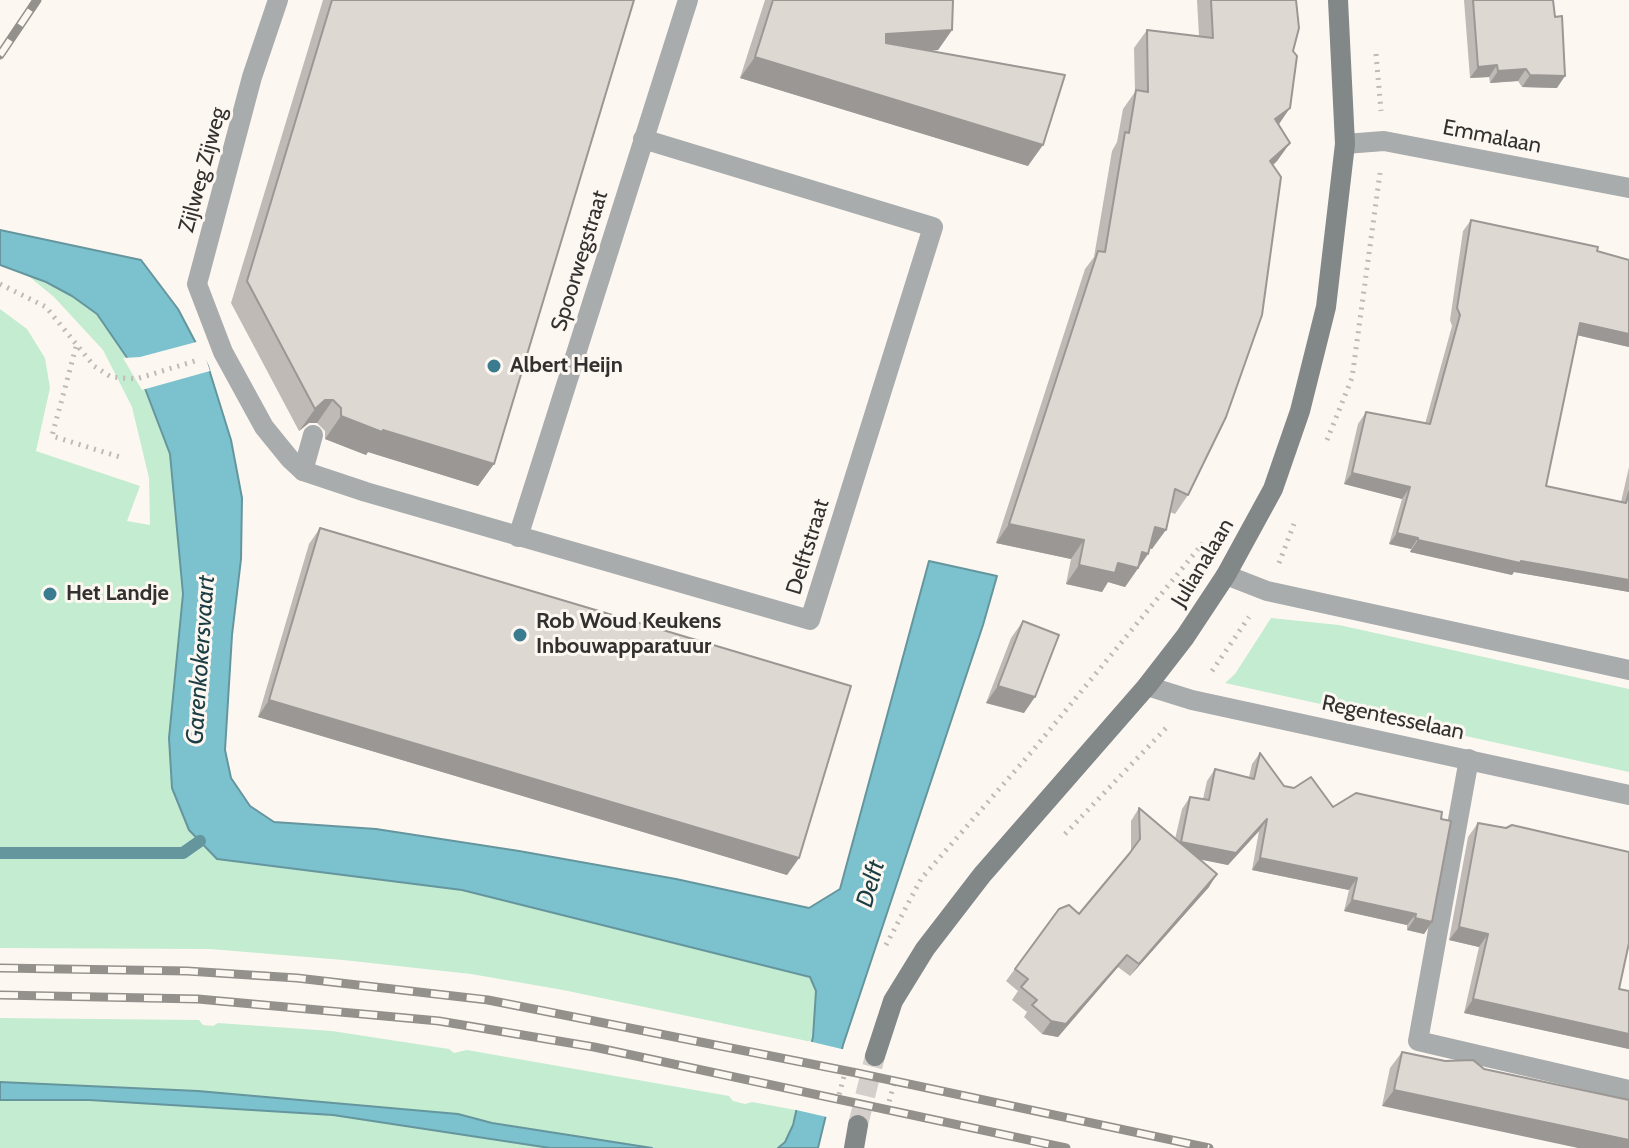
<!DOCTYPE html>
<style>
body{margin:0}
canvas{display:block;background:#fdf7f2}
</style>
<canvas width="1629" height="1148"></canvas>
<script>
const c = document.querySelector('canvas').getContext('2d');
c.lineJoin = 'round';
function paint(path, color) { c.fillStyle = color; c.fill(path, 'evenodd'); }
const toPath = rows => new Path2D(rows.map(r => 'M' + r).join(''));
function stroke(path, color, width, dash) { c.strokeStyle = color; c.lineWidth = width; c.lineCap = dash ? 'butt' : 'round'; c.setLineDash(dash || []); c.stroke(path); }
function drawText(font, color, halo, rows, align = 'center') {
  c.font = font + ' Cabin,sans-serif'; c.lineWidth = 6; c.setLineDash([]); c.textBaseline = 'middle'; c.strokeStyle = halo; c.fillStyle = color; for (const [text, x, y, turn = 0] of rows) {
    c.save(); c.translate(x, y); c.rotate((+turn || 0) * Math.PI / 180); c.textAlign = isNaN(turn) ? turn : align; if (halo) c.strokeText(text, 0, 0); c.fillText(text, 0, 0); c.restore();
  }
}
paint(toPath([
 [26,274,72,296,97,314,141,378,170,454,183,594,169,738,189,830,217,859,462,890,799,973,811,977,816,991,812,1042,563,990,471,974,343,960,210,949,0,948,0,309,27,329,45,358,50,388,36,451,140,486,127,521,150,525,149,478,132,407,103,350,54,297],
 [1271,618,1339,625,1629,689,1629,772,1225,683,1235,674],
 [0,1018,199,1020,203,1025,213,1026,218,1023,332,1031,449,1049,454,1053,467,1050,729,1096,733,1101,745,1104,752,1102,796,1110,789,1135,778,1148,652,1148,492,1123,458,1114,198,1091,0,1082],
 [0,1100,89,1100,333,1115,550,1148,0,1148]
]), '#c4ecd1');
const water = toPath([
 [0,230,141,260,178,309,208,366,231,440,242,498,241,559,232,635,225,750,231,778,250,806,274,822,376,829,519,851,676,879,809,908,840,889,929,561,997,576,983,625,843,1045,818,1148,778,1148,785,1142,793,1125,813,1037,816,991,810,977,462,890,217,859,189,830,172,788,169,738,183,594,170,454,141,378,97,314,72,296,46,282,0,265,0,230],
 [0,1082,198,1091,458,1114,492,1123,652,1148,550,1148,333,1115,89,1100,0,1100,0,1082]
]);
paint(water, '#7bc2ce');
stroke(water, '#65969e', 2);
paint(toPath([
 [200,341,210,371,142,390,123,358,140,357],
 [808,1041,846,1050,831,1118,792,1109]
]), '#fdf7f2');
stroke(toPath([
 [0,853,183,853,200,841]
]), '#65969e', 12);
stroke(toPath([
 [858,1125,875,1056]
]), '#d5cfcb', 20, [20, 10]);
stroke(toPath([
 [1376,54,1381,111],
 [0,284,46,307,94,366,111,377,136,379,195,361],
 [76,347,52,436,120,457],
 [1327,440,1352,378,1380,173],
 [1279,563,1294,524],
 [1212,671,1249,617],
 [1065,834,1168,726],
 [886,945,921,879,1034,749,1203,543],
 [837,1102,846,1069],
 [887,1109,894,1084]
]), '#bfbab6', 5, [2, 6]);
stroke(toPath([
 [303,471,313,435],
 [1469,759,1418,1041,1629,1090]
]), '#a8acad', 20);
stroke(toPath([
 [278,0,252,77,197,284,223,352,264,427,290,459,303,471,366,492,810,620,933,227,643,139],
 [1345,144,1384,141,1629,188],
 [518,537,688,0],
 [1226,575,1267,591,1629,670],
 [1147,686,1192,700,1629,795]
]), '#a8acad', 20);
stroke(toPath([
 [875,1056,893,1001,925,949,982,875,1147,686,1185,637,1226,575,1273,489,1300,411,1326,307,1345,144,1338,0],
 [854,1148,858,1125]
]), '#828788', 20);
const rail = toPath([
 [0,55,37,0],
 [0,968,187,971,297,978,488,1000,857,1073,1209,1148],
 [0,995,198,999,439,1021,594,1047,1066,1148]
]);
stroke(rail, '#94918d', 9);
stroke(rail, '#fdf7f2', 6, [18]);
paint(toPath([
 [323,0,634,0,494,464,478,486,368,452,366,455,325,439,325,431,317,423,309,423,299,431,231,303],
 [765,0,953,0,952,30,938,50,929,51,1028,166,740,78],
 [1197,0,1296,0,1293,51,1279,124,1290,143,1277,161,1273,165,1188,495,1175,514,1170,512,1152,549,1149,548,1148,554,1125,587,1108,582,1102,592,1066,584,1071,559,996,543,1085,269,1094,257,1112,151,1117,142,1123,109,1135,92,1134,48,1147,30,1199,36],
 [1464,0,1553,0,1557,88,1522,87,1518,81,1490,83,1489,77,1470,78],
 [1471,220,1597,251,1629,347,1577,335,1546,486,1621,502,1629,467,1629,592,1514,572,1512,575,1410,552,1411,549,1389,544,1402,499,1344,484,1358,424,1366,412,1425,424,1452,326,1450,320,1463,231],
 [320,528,799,858,787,875,258,717,309,544],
 [1023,621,1024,713,986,703,1011,638],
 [1260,753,1284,786,1333,807,1432,922,1424,934,1407,930,1407,925,1344,911,1349,890,1252,870,1259,831,1228,865,1200,859,1209,887,1130,976,1118,967,1058,1037,1042,1034,1024,1017,1027,1012,1012,1000,1018,991,1006,981,1059,909,1079,914,1131,851,1131,821,1139,808,1175,839,1182,809,1190,797,1203,799,1207,781,1215,769,1249,777,1252,764],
 [1478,823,1619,989,1629,991,1629,1049,1464,1013,1479,947,1449,940,1468,837],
 [1402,1052,1484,1069,1382,1106,1390,1068]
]), '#bfbab5');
paint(toPath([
 [952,30,938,50,871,55,886,34],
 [755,57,1043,145,1028,166,740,78],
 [1497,65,1489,77,1470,78,1478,67],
 [1526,69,1518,81,1490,83,1498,71],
 [1530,75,1565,76,1557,88,1522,87],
 [1290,108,1277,127,1275,119],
 [1290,143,1277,161,1257,180,1270,161],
 [1580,323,1629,334,1629,347,1572,334],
 [325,400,333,400,317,423,309,423,299,431,315,409],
 [341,416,383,430,494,464,478,486,368,452,366,455,325,439],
 [1352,473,1410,487,1402,499,1344,484],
 [1009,524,1084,540,1071,559,996,543],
 [1155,527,1166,530,1152,549,1141,546],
 [1397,533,1418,538,1411,549,1389,544],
 [1418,540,1521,561,1629,580,1629,592,1514,572,1512,575,1410,552],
 [1142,552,1148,554,1125,587,1108,582,1102,592,1066,584,1079,565,1118,563],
 [998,686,1035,697,1024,713,986,703],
 [269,700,799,858,787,875,258,717],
 [1267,819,1259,831,1228,865,1172,854,1181,842],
 [1260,858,1357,878,1349,890,1252,870],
 [1217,874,1209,887,1130,976,1139,964],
 [1352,900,1416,914,1407,925,1344,911],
 [1415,918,1432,922,1424,934,1407,930],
 [1459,927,1488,934,1479,947,1449,940],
 [1127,955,1118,967,1058,1037,1042,1034,1051,1021],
 [1473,999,1629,1034,1629,1049,1464,1013],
 [1394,1090,1629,1140,1629,1148,1578,1148,1382,1106]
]), '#9b9794');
const building = toPath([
 [332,0,634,0,494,464,383,430,382,432,341,416,341,408,333,400,325,400,315,409,247,281,332,0],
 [773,0,953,0,952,30,886,34,886,43,1065,75,1043,145,755,57,773,0],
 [1211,0,1296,0,1299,28,1293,51,1297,56,1290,108,1275,119,1290,143,1270,161,1281,177,1262,315,1226,417,1188,495,1175,489,1166,530,1155,527,1148,554,1142,552,1138,568,1118,563,1115,573,1079,565,1084,540,1009,524,1098,251,1105,252,1125,132,1129,133,1136,90,1148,92,1147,30,1213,38,1211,0],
 [1473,0,1553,0,1555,17,1562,16,1565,76,1530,75,1526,69,1498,71,1497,65,1478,67,1473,0],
 [1471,220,1598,247,1597,251,1629,260,1629,334,1580,323,1546,486,1626,503,1629,492,1629,580,1521,561,1520,563,1418,540,1418,538,1397,533,1410,487,1352,473,1366,412,1430,424,1460,315,1457,308,1471,220],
 [320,528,851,686,799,858,269,700,320,528],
 [1023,621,1059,635,1035,697,998,686,1023,621],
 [1260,753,1284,786,1294,788,1311,777,1333,807,1356,793,1442,812,1441,819,1451,821,1432,922,1415,918,1416,914,1352,900,1357,878,1260,858,1267,819,1236,853,1181,842,1190,797,1209,800,1215,769,1254,779,1260,753],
 [1139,808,1217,874,1139,964,1127,955,1066,1024,1051,1021,1032,1005,1037,1000,1021,987,1028,979,1015,969,1059,909,1069,905,1079,914,1129,854,1140,839,1139,808],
 [1478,823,1506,828,1512,825,1629,852,1629,943,1619,989,1629,991,1629,1034,1473,999,1488,934,1459,927,1478,823],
 [1402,1052,1445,1061,1473,1060,1484,1069,1629,1100,1629,1140,1394,1090,1402,1052]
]);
paint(building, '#ded8d3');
stroke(building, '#9b9794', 2);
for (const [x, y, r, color] of [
 [494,366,8,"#3b7b8f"],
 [50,594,8,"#3b7b8f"],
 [520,635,8,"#3b7b8f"]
]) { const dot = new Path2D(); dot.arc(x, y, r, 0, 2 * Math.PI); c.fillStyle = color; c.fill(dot); stroke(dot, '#fdf7f2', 3); }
drawText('22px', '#33312f', '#fdf7f2', [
 ["Emmalaan",1492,137,11],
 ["Zijlweg Zijweg",203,170,-75],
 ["Spoorwegstraat",580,261,-73],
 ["Delftstraat",808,547,-73],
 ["Julianalaan",1203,563,-59],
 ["Regentesselaan",1393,718,12]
]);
drawText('bold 22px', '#33312f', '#fdf7f2', [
 ["Albert Heijn",510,366],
 ["Het Landje",66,594],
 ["Rob Woud Keukens",536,622],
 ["Inbouwapparatuur",536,647]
], 'left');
drawText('italic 24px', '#1a3d43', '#fdf7f2', [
 ["Garenkokersvaart",201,660,-86],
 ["Delft",871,884,-74]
]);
</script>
